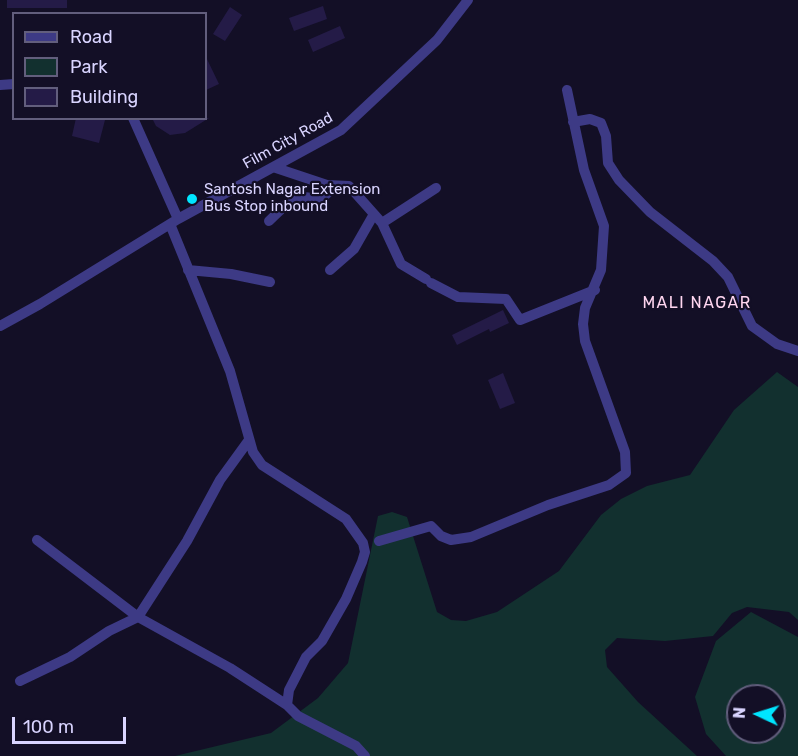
<!DOCTYPE html>
<style>
body{margin:0}
#map{position:relative;width:798px;height:756px;overflow:hidden;background:#130f26;font-family:Rubik,sans-serif}
canvas{display:block}
.legend{position:absolute;left:12px;top:12px;width:195px;height:108px;box-sizing:border-box;background:#130f26;border:2px solid #625e7d;margin:0;padding:8px 10px;list-style:none;font-size:18px;color:#d9d4ff}
.legend li{display:flex;align-items:center;gap:12px;height:30px}
.legend b{width:30px;border:2px solid #625e7d}
.north{position:absolute;left:726px;top:684px;width:60px;height:60px;box-sizing:border-box;background:#130f26;border:2px solid #625e7d;border-radius:50%;rotate:274deg;font-size:16px;font-weight:700;line-height:24px;text-align:center;color:#d9d4ff}
.north::after{content:'';display:block;margin:auto;width:21px;height:27px;background:#00e5ff;clip-path:polygon(50% 0,100% 100%,50% 72%,0 100%)}
.scale{position:absolute;left:12px;top:717px;width:114px;height:27px;box-sizing:border-box;border:3px solid #d9d4ff;border-top:0;padding-left:8px;font-size:18px;line-height:21px;white-space:nowrap;color:#d9d4ff;-webkit-text-stroke:4px #130f26;paint-order:stroke}
</style>
<div id="map">
<canvas width="798" height="756"></canvas>
<ul class="legend">
<li><b style="height:8px;background:#3d3a85"></b>Road</li>
<li><b style="height:16px;background:#12302f"></b>Park</li>
<li><b style="height:16px;background:#241b47"></b>Building</li>
</ul>
<div class="north">N</div>
<div class="scale">100 m</div>
</div>
<script>
const c = document.querySelector('canvas').getContext('2d');
c.lineJoin = 'round';
function paint(path, color) { c.fillStyle = color; c.fill(path, 'evenodd'); }
const toPath = rows => new Path2D(rows.map(r => 'M' + r).join(''));
function stroke(path, color, width, dash) { c.strokeStyle = color; c.lineWidth = width; c.lineCap = dash ? 'butt' : 'round'; c.setLineDash(dash || []); c.stroke(path); }
function drawText(font, color, halo, rows, align = 'center') {
  c.font = font + ' Rubik,sans-serif'; c.lineWidth = 4.5; c.setLineDash([]); c.textBaseline = 'middle'; c.strokeStyle = halo; c.fillStyle = color; for (const [text, x, y, turn = 0] of rows) {
    c.save(); c.translate(x, y); c.rotate((+turn || 0) * Math.PI / 180); c.textAlign = isNaN(turn) ? turn : align; if (halo) c.strokeText(text, 0, 0); c.fillText(text, 0, 0); c.restore();
  }
}
paint(toPath([
 [777,372,798,387,798,620,789,612,747,607,732,613,713,636,665,641,617,638,605,650,607,667,638,702,697,756,175,756,271,733,318,698,348,663,378,516,392,512,407,517,437,612,451,620,466,621,497,612,559,571,601,515,621,499,647,486,690,475,734,410],
 [751,612,798,637,798,756,726,756,706,734,695,697,716,641],
 [738,696,774,696,774,732,738,732]
]), '#12302f');
paint(toPath([
 [7,0,67,0,67,8,7,8],
 [323,6,327,19,294,31,289,18],
 [230,7,242,15,225,41,213,34],
 [340,26,345,38,313,52,308,40],
 [206,57,219,84,206,90],
 [76,118,105,120,99,143,72,136],
 [152,118,209,118,185,133,170,135,156,126],
 [503,310,509,323,490,332,489,329,457,345,452,335],
 [503,373,515,403,500,409,488,380]
]), '#241b47');
stroke(toPath([
 [0,85,14,84],
 [133,118,178,219],
 [573,122,590,119,601,123,606,136,608,163,619,180,650,212,713,261,728,277,752,326,777,344,798,351],
 [273,167,327,185,349,186,382,223,401,264,426,279],
 [269,221,295,196,321,199,335,186],
 [382,223,436,188],
 [170,224,230,371,253,452,262,465,346,519,363,543,365,552,362,562,346,599,322,641,306,657,289,690,287,705],
 [188,270,231,274,270,282],
 [330,270,354,249,374,214],
 [431,283,458,297,506,299,520,320,595,290],
 [0,326,40,304,178,219,341,130,437,40,468,0],
 [37,540,138,617,230,668,287,705,298,716,356,746,365,756],
 [379,541,431,526,441,536,451,540,471,537,548,505,609,485,626,473,625,452,585,341,583,324,585,308,601,270,604,226,584,170,567,90],
 [20,681,70,657,109,631,138,617,187,541,220,480,249,440]
]), '#3d3a85', 10);
for (const [x, y, r, color] of [
 [192,199,6,"#00e5ff"]
]) { const dot = new Path2D(); dot.arc(x, y, r, 0, 2 * Math.PI); c.fillStyle = color; c.fill(dot); stroke(dot, '#130f26', 2); }
drawText('15px', '#d9d4ff', '#130f26', [
 ["Film City Road",288,141,-29]
]);
drawText('15px', '#d9d4ff', '#130f26', [
 ["Santosh Nagar Extension",204,190],
 ["Bus Stop inbound",204,207]
], 'left');
c.letterSpacing = '1.5px';
drawText('16px', '#ffd6f0', '#130f26', [
 ["MALI NAGAR",697,303]
]);
c.letterSpacing = '0px';
</script>
